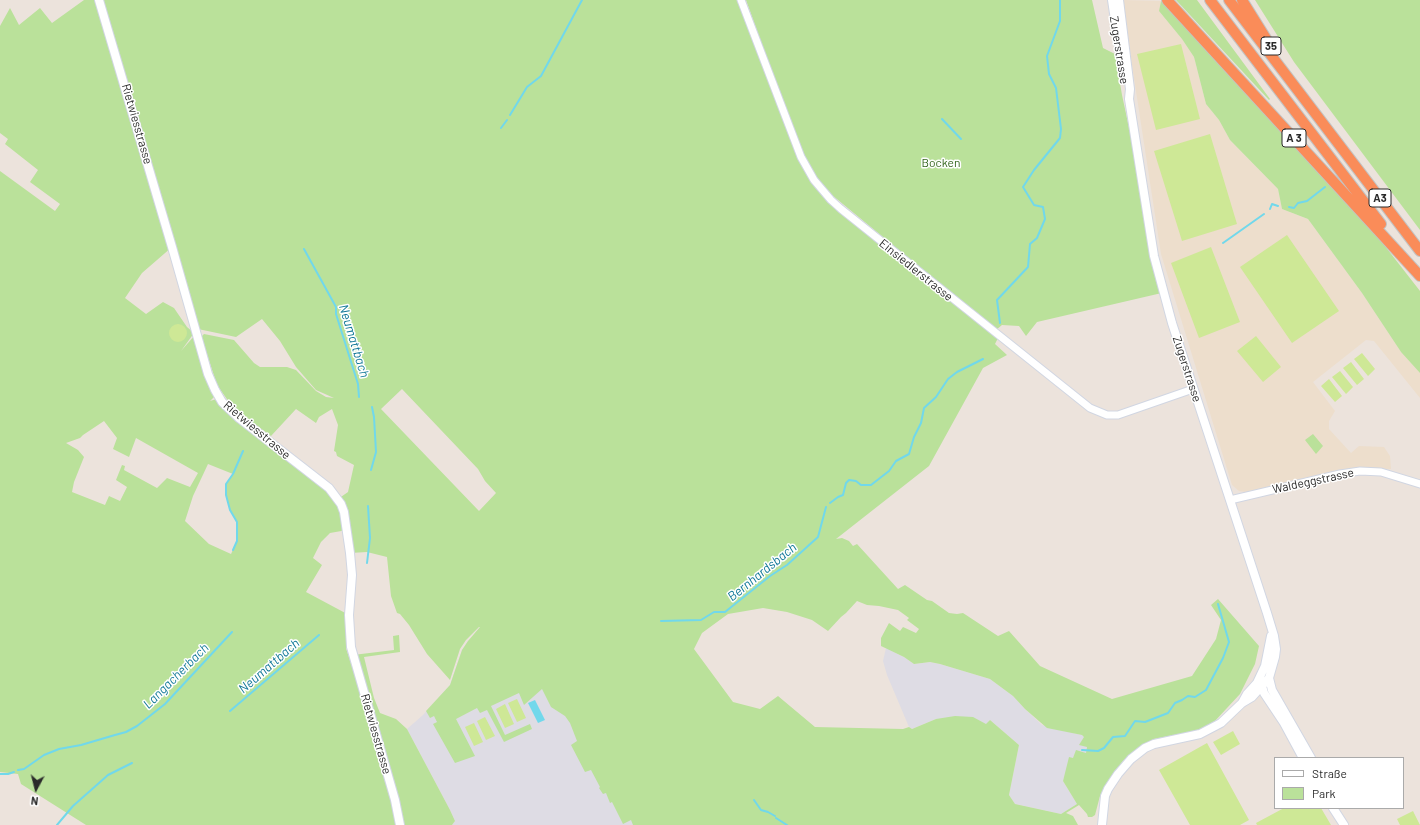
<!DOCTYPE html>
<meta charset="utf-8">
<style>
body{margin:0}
#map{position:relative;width:1420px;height:825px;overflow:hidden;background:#ece3dc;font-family:Barlow,sans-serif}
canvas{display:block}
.legend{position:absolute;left:1274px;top:757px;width:130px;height:52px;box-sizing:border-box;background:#fff;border:1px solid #aaa;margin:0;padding:5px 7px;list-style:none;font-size:12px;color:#2a2a2a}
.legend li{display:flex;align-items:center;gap:8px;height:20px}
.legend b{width:20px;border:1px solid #aaa}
.north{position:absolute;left:16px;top:769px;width:40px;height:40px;-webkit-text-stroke:3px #fff;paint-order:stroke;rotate:187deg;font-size:11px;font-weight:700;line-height:16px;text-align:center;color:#2a2a2a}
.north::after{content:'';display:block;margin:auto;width:14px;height:18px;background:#2a2a2a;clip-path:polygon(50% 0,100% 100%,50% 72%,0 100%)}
</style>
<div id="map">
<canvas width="1420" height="825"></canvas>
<ul class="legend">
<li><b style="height:5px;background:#fff"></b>Straße</li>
<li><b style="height:11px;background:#bae19a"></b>Park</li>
</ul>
<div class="north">N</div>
</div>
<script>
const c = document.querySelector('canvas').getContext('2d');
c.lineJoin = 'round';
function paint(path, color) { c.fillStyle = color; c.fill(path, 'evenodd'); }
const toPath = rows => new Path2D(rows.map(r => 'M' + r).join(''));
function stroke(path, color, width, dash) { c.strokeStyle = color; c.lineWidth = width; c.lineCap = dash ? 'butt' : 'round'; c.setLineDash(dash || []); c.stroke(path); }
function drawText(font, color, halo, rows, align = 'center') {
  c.font = font + ' Barlow,sans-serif'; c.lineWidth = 3; c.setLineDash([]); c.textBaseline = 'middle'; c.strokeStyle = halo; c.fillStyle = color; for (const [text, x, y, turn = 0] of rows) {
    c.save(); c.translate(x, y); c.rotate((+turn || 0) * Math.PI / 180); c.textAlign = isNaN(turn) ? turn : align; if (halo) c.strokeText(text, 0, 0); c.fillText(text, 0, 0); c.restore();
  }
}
paint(toPath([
 [555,613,645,825,452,825,455,821,450,810,407,729,423,715,450,685,462,650,468,641],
 [886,648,904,657,914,664,930,662,940,664,990,679,1013,696,1025,709,1042,725,1082,735,1085,737,1087,747,1086,753,1073,758,1063,781,1077,804,1061,814,1015,804,1009,795,1019,745,990,720,987,724,936,719,912,729,909,727,887,675,883,661]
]), '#dedce4');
paint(toPath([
 [1122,0,1161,1,1159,11,1182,39,1194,57,1206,104,1219,120,1230,140,1278,189,1282,209,1308,219,1362,293,1401,352,1420,373,1420,398,1374,341,1366,340,1313,382,1335,411,1329,421,1329,429,1351,453,1359,446,1384,447,1390,456,1391,469,1350,470,1246,492,1239,491,1232,485,1161,254]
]), '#eddecc');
paint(toPath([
 [84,0,99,0,172,247,142,273,125,298,146,314,163,302,174,308,187,327,194,333,181,351,195,335,215,396,210,401,220,398,338,499,348,492,354,465,337,456,336,452,334,451,338,425,332,409,319,417,316,423,296,409,271,436,236,410,229,402,217,385,202,339,202,336,204,334,234,340,254,363,260,367,287,367,296,370,316,391,326,397,334,398,316,390,296,367,280,341,262,319,236,337,198,329,102,0,740,0,817,188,999,336,995,344,1007,355,983,368,929,466,836,539,842,538,849,541,853,546,857,544,898,589,905,585,927,600,932,601,949,613,957,614,963,613,998,636,1009,631,1040,666,1112,699,1192,676,1216,639,1221,620,1211,605,1218,599,1259,646,1255,664,1240,694,1214,722,1199,730,1154,739,1140,747,1123,761,1109,780,1100,796,1095,815,1092,817,1088,817,1087,814,1079,805,1066,813,1073,816,1078,825,633,825,631,820,623,824,612,802,610,803,606,793,603,794,599,788,600,787,591,770,585,772,571,745,577,741,570,723,565,716,551,707,542,689,524,705,519,693,491,706,505,735,530,724,532,729,504,742,487,710,480,713,477,708,456,719,475,756,455,763,433,724,437,722,434,716,430,718,426,711,450,685,462,650,468,641,480,627,479,627,466,640,460,649,450,680,427,654,409,625,400,614,397,613,391,596,387,557,367,552,350,553,347,530,330,533,321,542,313,558,322,565,306,592,349,615,351,647,346,648,357,681,363,691,353,655,394,650,393,636,399,635,400,652,364,657,374,698,380,713,396,719,407,729,450,810,455,821,452,825,86,825,21,784,18,774,0,772,0,171,55,211,60,204,30,182,38,170,5,144,8,139,0,133,0,26,10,8,19,25,40,8,52,23],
 [402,389,478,469,485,481,496,493,479,511,381,409],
 [104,421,117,438,113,449,129,457,136,438,198,473,190,487,167,478,157,488,124,470,125,466,122,465,116,480,127,487,120,501,109,496,105,505,72,492,74,482,84,457,78,450,66,443,80,438,83,435],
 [208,464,233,474,226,484,226,495,230,510,237,522,237,541,231,554,209,544,185,521,193,496],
 [857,601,867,605,879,606,898,610,909,618,907,620,919,629,916,633,903,627,900,631,889,623,881,638,881,646,904,657,914,664,930,662,940,664,990,679,1013,696,1025,709,1047,728,1082,735,1084,737,1079,745,1087,747,1086,753,1076,750,1073,758,1069,757,1063,781,1077,804,1061,814,1015,804,1009,795,1019,745,990,720,986,724,973,717,955,716,936,719,912,729,909,727,903,729,815,727,778,696,760,709,733,702,694,649,702,633,728,614,763,608,787,612,812,620,828,631,841,617,846,613],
 [746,0,1092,0,1103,48,1115,54,1122,95,1151,230,1166,292,1037,322,1026,336,1019,326,1002,325,996,330,821,186,805,159,795,137],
 [1176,0,1197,0,1270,99,1269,100],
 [1255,0,1420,0,1420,230,1294,62],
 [1161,1,1374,232,1420,291,1420,373,1401,352,1362,293,1308,219,1282,209,1278,189,1230,140,1219,120,1206,104,1194,57,1182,39,1159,11],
 [1313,434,1323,446,1316,454,1305,440]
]), '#bae19a');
paint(toPath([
 [1181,44,1200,119,1156,130,1137,54],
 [1210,134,1237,224,1182,241,1154,151],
 [1287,235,1339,311,1292,343,1240,267],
 [1211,247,1240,322,1199,338,1171,263],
 '169 333a9 9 0 1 1 18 0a9 9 0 1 1-18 0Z',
 [1256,336,1281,367,1263,382,1237,351],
 [1362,353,1375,369,1368,376,1354,359],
 [1351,362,1364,379,1357,385,1343,368],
 [1340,371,1353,387,1346,394,1332,377],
 [1329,379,1342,396,1335,402,1321,386],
 [517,699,526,718,517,722,508,703],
 [505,704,514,724,505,728,496,709],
 [485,717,495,736,486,740,477,721],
 [474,723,483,742,474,746,465,727],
 [1233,731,1240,744,1221,755,1213,742],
 [1207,743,1249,820,1240,825,1190,825,1159,770],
 [1284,808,1321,808,1331,825,1257,825,1256,823],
 [1413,811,1420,825,1400,825,1397,819]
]), '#cee896');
paint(toPath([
 [535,700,545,720,538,723,528,703]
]), '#71d8eb');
stroke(toPath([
 [510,115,527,87,541,76,582,0],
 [942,119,961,139],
 [501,128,507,120],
 [1289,207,1294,208,1298,203,1307,201,1325,187],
 [1270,209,1272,204,1278,206],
 [1223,243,1264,214],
 [304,249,336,307,336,314,358,384,359,397],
 [1000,323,997,300,1028,267,1030,244,1037,238,1045,219,1043,207,1034,205,1023,187,1034,170,1060,138,1061,129,1056,88,1049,74,1047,56,1060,21,1060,0],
 [371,470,376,452,374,417,372,407],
 [830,503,838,497,843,495,846,483,849,480,856,481,861,485,871,485,889,471,896,461,909,454,914,437,921,423,924,408,936,397,948,379,957,372,983,359],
 [233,550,237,541,237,522,230,510,226,495,226,484,233,474,243,451],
 [367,563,370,538,368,506],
 [661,621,701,620,714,612,725,612,770,576,787,565,818,537,826,507],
 [230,711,319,635],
 [1082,750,1098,751,1104,748,1113,737,1125,736,1135,721,1145,722,1168,713,1175,703,1182,700,1188,696,1195,697,1206,690,1223,658,1229,642,1218,604],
 [18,770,24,769,44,755,59,749,81,745,115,735,126,732,137,726,165,704,232,632],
 [0,774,8,774,14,772],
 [754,800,761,810,768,812,775,816],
 [776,818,787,825],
 [57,825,73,806,108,775,132,763]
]), '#71d8eb', 2);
const tertiary = toPath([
 [741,0,801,157,814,180,831,200,841,209,1090,408,1107,415,1118,415,1193,389],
 [1230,500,1340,474,1360,471,1381,472,1420,484]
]);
const secondary = toPath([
 [99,0,172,247,208,374,215,390,222,402,239,418,329,488,341,504,344,512,350,553,352,575,349,615,351,647,395,800,400,825],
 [1112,0,1122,67],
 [1269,678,1272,690,1311,758],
 [1262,686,1264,693,1284,723,1303,758],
 [1242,703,1247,694,1257,683,1265,666,1271,636],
 [1333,808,1344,825],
 [1102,825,1105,796,1108,789,1118,774,1131,759,1145,748,1154,744,1200,734,1221,723,1242,703,1252,697,1269,678,1275,657,1276,649,1274,636,1267,613,1172,323,1154,256,1129,99,1130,89,1119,0]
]);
const motorway = toPath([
 [1167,0,1420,276],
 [1210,0,1381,224],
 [1229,0,1420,251],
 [1242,0,1270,45]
]);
stroke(tertiary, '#d1d6e2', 9);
stroke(secondary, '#d1d6e2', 10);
stroke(motorway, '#c3c3c3', 12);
stroke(tertiary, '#fff', 7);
stroke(secondary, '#fff', 8);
stroke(motorway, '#fa8c59', 10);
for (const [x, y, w] of [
 [1271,46,20],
 [1294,138,24],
 [1380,198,22]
]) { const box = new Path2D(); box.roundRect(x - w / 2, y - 9, w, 18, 3); c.fillStyle = '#fff'; c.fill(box); stroke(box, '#2a2a2a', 1); }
drawText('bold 11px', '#2a2a2a', null, [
 ["35",1271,46],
 ["A 3",1294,138],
 ["A3",1380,198]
]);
drawText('12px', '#2a2a2a', '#fff', [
 ["Zugerstrasse",1119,50,81],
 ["Rietwiesstrasse",137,124,74],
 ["Einsiedlerstrasse",916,270,39],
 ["Zugerstrasse",1187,369,72],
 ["Rietwiesstrasse",257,430,40],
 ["Waldeggstrasse",1313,481,-12],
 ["Rietwiesstrasse",376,734,74]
]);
drawText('12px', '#33651c', '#fff', [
 ["Bocken",941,163]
]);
drawText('italic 13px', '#117897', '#fff', [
 ["Neumattbach",354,341,73],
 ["Bernhardsbach",762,572,-39],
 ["Neumattbach",269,666,-41],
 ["Langacherbach",176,676,-45]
]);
</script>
